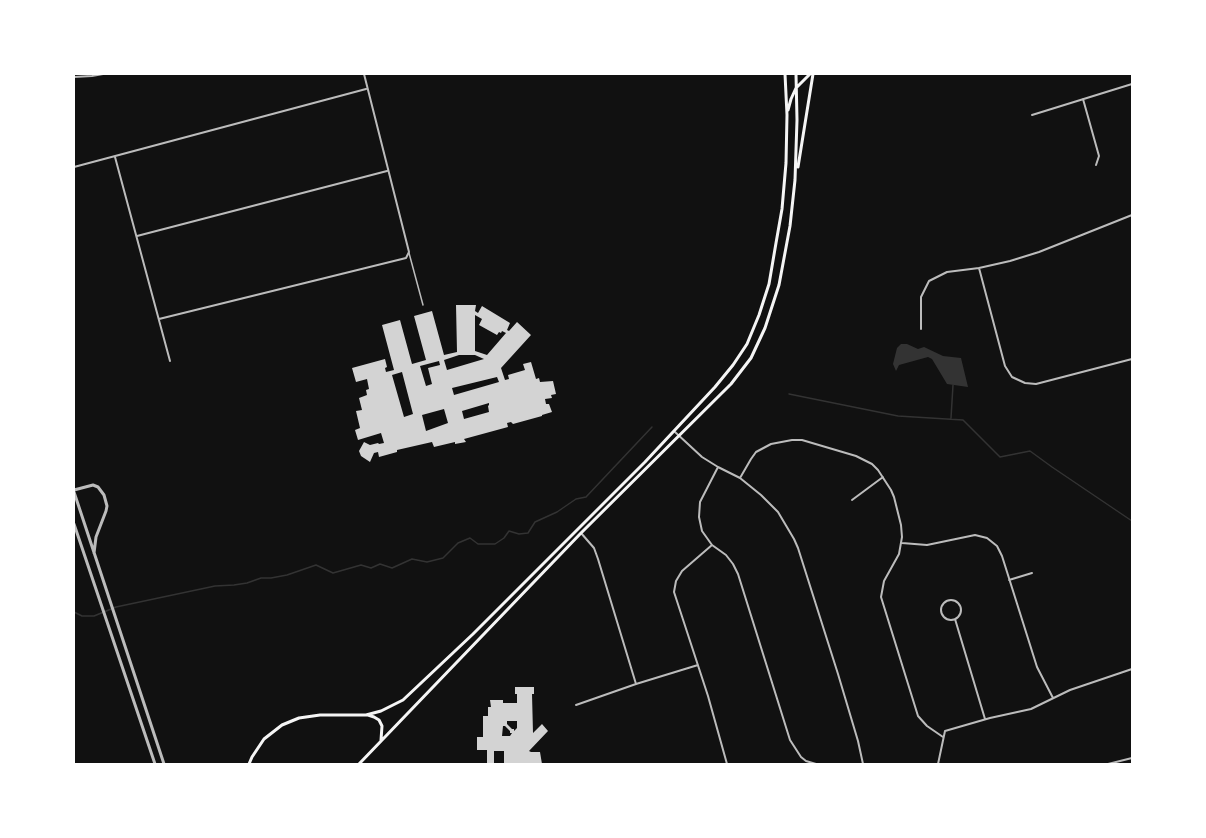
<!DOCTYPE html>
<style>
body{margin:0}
#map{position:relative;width:1206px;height:838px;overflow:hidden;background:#111;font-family:"Libre Baskerville",serif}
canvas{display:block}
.frame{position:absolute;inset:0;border:75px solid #fff;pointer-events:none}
</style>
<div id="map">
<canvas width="1206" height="838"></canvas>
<div class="frame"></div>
</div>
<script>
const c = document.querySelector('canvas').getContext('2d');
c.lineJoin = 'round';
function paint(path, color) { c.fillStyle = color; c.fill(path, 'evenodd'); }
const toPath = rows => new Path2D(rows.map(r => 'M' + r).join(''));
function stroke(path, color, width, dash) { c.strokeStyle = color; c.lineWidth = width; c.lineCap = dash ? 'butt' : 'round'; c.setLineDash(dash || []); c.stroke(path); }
paint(toPath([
 [901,344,907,344,918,349,924,347,943,356,961,358,968,387,947,384,932,359,928,357,899,365,896,371,893,364,897,348]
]), '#333');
stroke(toPath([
 [789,394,898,416,963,420,1000,457,1030,451,1052,467,1132,521],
 [951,418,953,385],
 [74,612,82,616,94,616,116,607,215,586,234,585,247,583,261,578,271,578,287,575,316,565,333,573,361,565,371,568,380,564,392,568,412,559,427,562,443,558,458,543,470,538,478,544,495,544,504,538,509,531,519,534,528,533,535,522,557,512,576,499,586,497,652,427]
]), '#333', 1.5);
paint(toPath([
 [456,305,476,305,475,311,478,313,482,306,510,323,507,330,509,331,517,322,531,335,501,368,505,380,509,379,508,375,525,370,523,364,531,362,536,379,539,378,540,382,553,381,556,394,551,395,552,398,545,399,546,404,549,404,552,412,542,415,542,416,513,424,511,422,507,423,508,427,464,439,466,442,455,444,455,442,434,447,432,442,397,450,397,452,379,457,378,452,374,453,370,462,361,456,359,451,364,442,370,445,378,443,379,444,384,443,381,433,358,440,355,430,360,428,356,411,362,410,359,398,367,395,366,390,369,389,367,379,356,382,352,368,385,359,387,367,385,368,386,372,394,370,382,325,400,320,412,364,426,360,414,316,432,311,444,355,457,352],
 [475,315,482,319,479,325,497,335,499,332,501,333,502,331,506,333,487,355,475,351],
 [459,355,475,355,484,359,447,370,444,360],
 [439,361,440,365,428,368,432,384,426,386,420,366],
 [402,372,413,414,404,417,392,375],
 [497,377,499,382,454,395,452,388],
 [489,403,489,405,488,406,489,412,464,419,462,411],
 [444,409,448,423,426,431,422,415],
 [515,687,534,687,534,694,532,694,533,733,542,724,548,731,529,751,531,752,540,752,542,764,504,764,504,751,494,751,494,764,487,764,487,750,477,750,477,737,483,737,483,716,488,716,488,707,491,707,490,700,503,700,503,703,517,703,517,694,515,694],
 [507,721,517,721,517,728,514,731,514,729,512,729,507,724],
 [503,726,505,726,510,731,510,733,512,733,510,736,502,736]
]), '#d3d3d3');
stroke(toPath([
 [409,253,423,305]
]), '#bcbcbc', 1.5);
stroke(toPath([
 [74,77,92,76,103,74],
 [1083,99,1099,156,1096,165],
 [1032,115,1132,84],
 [115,157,170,361],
 [74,167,366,89],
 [137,236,387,171],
 [979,268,1005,366,1012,377,1025,383,1036,384,1132,359],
 [159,319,406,258,409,252,364,74],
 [921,329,921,297,929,281,947,272,979,268,1010,261,1039,252,1132,215],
 [675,432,702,457,718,467,740,478,761,495,778,512,794,539,798,548,838,674,858,741,863,764],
 [718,467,700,502,699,517,702,531,712,545,726,555,733,564,738,574,790,740,801,757,806,761,816,764],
 [740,478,751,459,756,452,771,444,792,440,802,440,856,456,872,464,878,470,891,490,894,497,901,525,902,537,899,554,884,581,881,597,918,716,927,726,943,737],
 [852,500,883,477],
 [581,533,594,548,598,559,636,684],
 [902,543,927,545,975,535,987,538,997,546,1002,556,1037,667,1053,698],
 [712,545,682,571,676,581,674,592,708,696,727,764],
 [1009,580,1032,573],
 '941 610a10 10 0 1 1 20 0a10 10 0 1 1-20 0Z',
 [955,619,985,719],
 [576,705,636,684,698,665],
 [938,764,945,731,990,718,1031,709,1070,690,1132,669],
 [1108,764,1132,758]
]), '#bcbcbc', 2);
stroke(toPath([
 [74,490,93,485,98,487,104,495,107,506,106,511,96,537,94,553],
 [74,492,164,764],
 [74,524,155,764]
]), '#bcbcbc', 3);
stroke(toPath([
 [788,110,791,99,796,88,810,74],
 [798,167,813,74],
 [368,715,374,717,379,720,382,726,381,740],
 [249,764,252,757,264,739,282,725,299,718,320,715,366,715,381,711,403,700,473,634,645,462,715,387,733,365,747,344,759,315,769,284,776,243,782,209,786,163,787,115,785,74],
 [359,764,581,533,731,384,751,358,765,328,779,285,790,226,795,180,797,120,796,74]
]), '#f5f5f5', 3);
</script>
